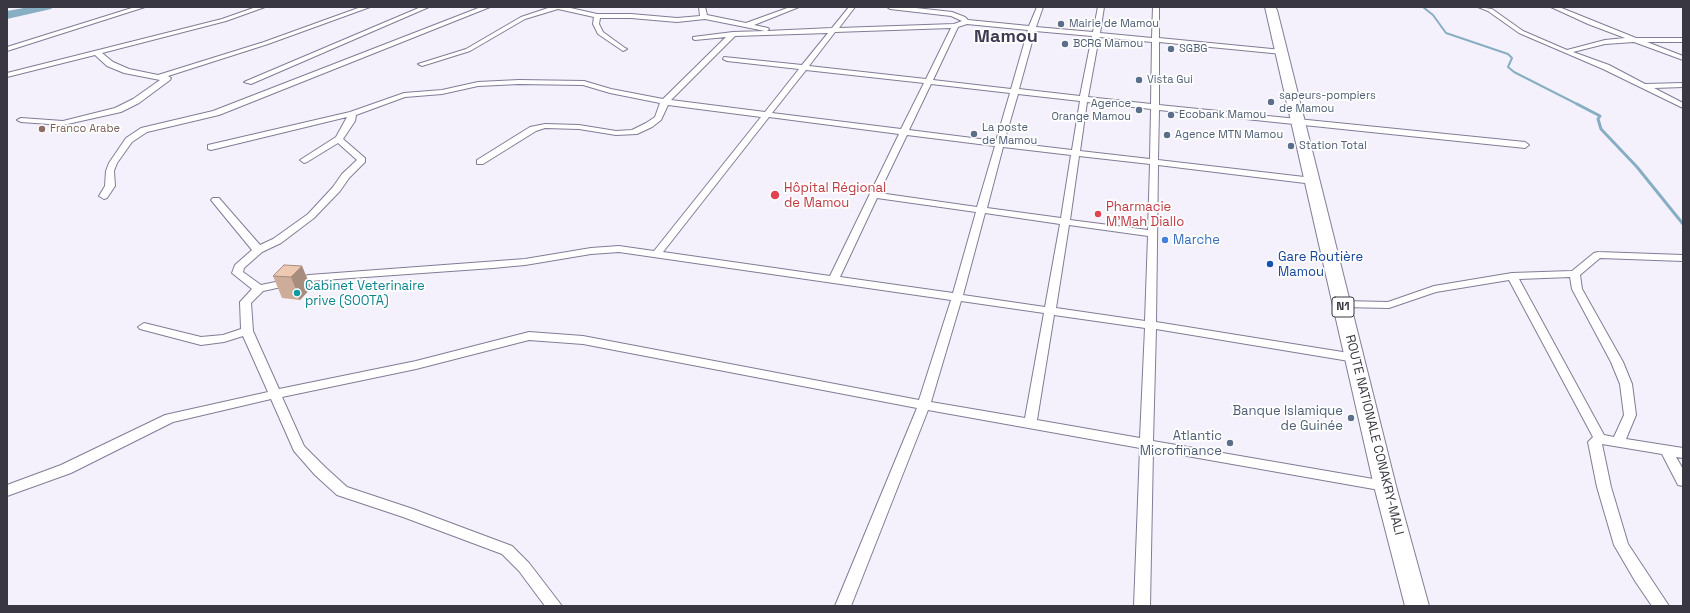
<!DOCTYPE html>
<meta charset="utf-8">
<style>
body{margin:0}
#map{position:relative;width:1690px;height:613px;overflow:hidden;background:#f4f1fd;font-family:"Space Grotesk",sans-serif}
canvas{display:block}
.frame{position:absolute;inset:0;border:8px solid #393742;pointer-events:none}
</style>
<div id="map">
<canvas width="1690" height="613"></canvas>
<div class="frame"></div>
</div>
<script>
const c = document.querySelector('canvas').getContext('2d');
c.lineJoin = 'round';
const toPath = rows => new Path2D(rows.map(r => 'M' + r).join(''));
function stroke(path, color, width, dash) { c.strokeStyle = color; c.lineWidth = width; c.lineCap = dash ? 'butt' : 'round'; c.setLineDash(dash || []); c.stroke(path); }
function paint(path, color) { c.fillStyle = color; c.fill(path, 'evenodd'); }
function drawText(font, color, halo, rows, align = 'center') {
  c.font = font + ' "Space Grotesk",sans-serif'; c.lineWidth = 3.5; c.setLineDash([]); c.textBaseline = 'middle'; c.strokeStyle = halo; c.fillStyle = color; for (const [text, x, y, turn = 0] of rows) {
    c.save(); c.translate(x, y); c.rotate((+turn || 0) * Math.PI / 180); c.textAlign = isNaN(turn) ? turn : align; if (halo) c.strokeText(text, 0, 0); c.fillText(text, 0, 0); c.restore();
  }
}
stroke(toPath([
 [1423,7,1433,15,1446,33,1508,54,1512,58,1508,67,1514,72,1579,105]
]), '#87aec3', 2);
stroke(toPath([
 [1577,104,1600,116,1598,119,1601,129,1637,167,1683,224]
]), '#87aec3', 3);
paint(toPath([
 [29,7,53,7,51,9,7,19,7,11,29,7]
]), '#87aec3');
const minor = toPath([
 [135,7,145,7,7,51,7,47,135,7],
 [256,7,265,7,226,21,102,53,113,62,129,69,158,75,264,42,361,7,370,7,268,44,168,76,171,78,170,80,139,103,121,112,63,125,21,122,17,120,21,118,63,121,115,108,133,99,160,80,124,73,107,66,95,55,7,77,7,73,222,19,256,7],
 [421,7,429,7,251,84,244,82,421,7],
 [481,7,490,7,219,115,147,132,132,142,117,163,114,171,115,186,107,198,104,199,99,196,105,186,106,171,109,163,126,138,141,128,213,111,481,7],
 [551,7,566,7,597,14,631,14,677,18,700,16,699,7,705,7,707,15,746,23,790,7,799,7,754,25,768,28,769,29,767,31,832,28,849,7,855,7,839,28,954,24,962,21,951,16,890,9,887,7,907,7,952,12,965,17,968,20,1029,26,1037,7,1043,7,1036,27,1093,32,1098,7,1104,7,1100,33,1152,38,1153,7,1159,7,1159,38,1282,50,1286,52,1282,54,1159,42,1159,105,1525,142,1529,145,1525,148,1159,110,1158,160,1313,178,1318,181,1313,184,1158,165,1156,322,1355,354,1361,358,1355,362,1156,329,1153,441,1385,481,1390,482,1392,486,1390,490,1385,491,1153,450,1150,606,1134,606,1140,448,928,410,851,606,835,606,917,408,583,344,529,340,416,369,282,397,304,446,325,467,347,487,413,509,512,546,529,563,562,606,545,606,519,571,502,554,403,517,337,495,315,475,294,451,271,399,173,422,71,473,7,496,7,485,61,465,165,415,268,392,243,336,224,342,201,345,140,329,138,327,144,323,201,337,223,335,241,329,240,302,252,289,232,273,235,265,252,250,211,200,213,198,219,198,260,245,273,239,308,214,333,187,342,174,357,160,338,143,307,162,304,163,300,160,336,137,347,117,211,150,208,149,208,145,350,112,404,93,442,90,478,82,519,80,584,81,611,89,663,99,726,37,695,40,693,39,693,37,733,32,765,31,705,19,677,22,631,18,600,18,599,24,603,32,625,48,627,49,623,51,598,34,593,24,594,17,558,9,525,19,470,51,422,66,418,64,466,49,521,17,551,7],
 [967,24,1028,30,1011,89,933,80,958,27,967,24],
 [951,28,926,79,809,66,835,32,951,28],
 [1035,31,1092,36,1080,96,1019,89,1035,31],
 [828,33,802,65,724,57,723,59,727,61,799,69,765,112,671,100,735,36,828,33],
 [1099,37,1152,42,1151,104,1088,97,1099,37],
 [806,70,924,83,901,129,772,113,806,70],
 [519,84,583,85,610,93,660,103,655,117,646,123,632,130,616,131,579,125,545,124,530,127,477,160,477,164,483,164,536,131,545,128,579,129,616,135,637,134,652,127,661,120,668,105,761,117,654,251,619,246,591,248,525,259,309,275,261,285,243,272,244,268,262,252,281,243,314,218,340,191,349,178,365,162,365,158,343,139,355,121,356,115,405,97,442,94,478,86,519,84],
 [931,84,1010,93,996,141,909,130,931,84],
 [1018,94,1080,101,1072,150,1004,142,1018,94],
 [1087,102,1151,109,1150,159,1080,151,1087,102],
 [769,117,899,134,830,276,663,252,769,117],
 [907,135,995,146,977,207,879,193,907,135],
 [1003,147,1071,155,1061,218,987,208,1003,147],
 [1079,156,1150,164,1148,230,1070,220,1079,156],
 [877,198,976,212,953,293,840,277,877,198],
 [985,213,1060,224,1045,307,963,295,985,213],
 [1069,225,1148,236,1145,321,1056,308,1069,225],
 [619,252,951,300,919,400,583,336,529,332,416,361,279,389,253,331,251,303,263,291,309,281,493,268,525,265,591,254,619,252],
 [961,301,1044,313,1025,418,931,402,961,301],
 [1054,315,1145,328,1140,438,1037,420,1054,315],
 [1478,7,1492,9,1523,31,1567,50,1605,40,1625,38,1588,24,1551,7,1559,7,1636,38,1683,38,1683,42,1647,42,1683,56,1683,60,1634,42,1605,44,1573,52,1609,65,1645,84,1683,83,1683,87,1654,88,1683,103,1683,108,1603,69,1519,33,1488,11,1478,7],
 [1598,252,1683,255,1683,261,1600,258,1580,275,1582,289,1623,362,1632,384,1636,415,1626,439,1683,448,1683,458,1676,457,1683,469,1683,486,1678,485,1662,454,1602,444,1611,487,1628,544,1669,606,1652,606,1635,581,1614,545,1597,487,1588,442,1593,437,1509,280,1436,292,1389,308,1342,307,1337,304,1342,301,1388,302,1434,286,1512,273,1572,271,1594,253,1598,252],
 [1570,277,1572,289,1611,362,1620,384,1624,415,1614,437,1604,435,1519,279,1570,277]
]);
const highway = toPath([
 [1265,7,1275,7,1277,10,1396,486,1429,606,1405,606,1374,486,1265,7]
]);
stroke(minor, '#827c96', 2);
stroke(highway, '#827c96', 2);
paint(minor, '#fff');
paint(highway, '#fff');
paint(toPath([
 [302,266,311,288,300,300,282,298,273,276]
]), '#cdad99');
paint(toPath([
 [302,266,311,288,300,300,291,277]
]), '#a78d7d');
const building = toPath([
 [284,265,302,266,291,277,273,276,284,265]
]);
paint(building, '#eec9b2');
stroke(building, '#a78d7d', 1);
for (const [x, y, r, color] of [
 [1061,24,4,"#5c6f8a"],
 [1065,44,4,"#5c6f8a"],
 [1171,49,4,"#5c6f8a"],
 [1139,80,4,"#5c6f8a"],
 [1271,102,4,"#5c6f8a"],
 [1139,110,4,"#5c6f8a"],
 [1171,115,4,"#5c6f8a"],
 [42,129,4,"#8d6e63"],
 [974,134,4,"#5c6f8a"],
 [1167,135,4,"#5c6f8a"],
 [1291,146,4,"#5c6f8a"],
 [775,195,5,"#e0444e"],
 [1098,214,4,"#e0444e"],
 [1165,240,4,"#3f7fe0"],
 [1270,264,4,"#1a4fb4"],
 [297,293,4,"#0f9aa8"],
 [1351,418,4,"#5c6f8a"],
 [1230,443,4,"#5c6f8a"]
]) { const dot = new Path2D(); dot.arc(x, y, r, 0, 2 * Math.PI); c.fillStyle = color; c.fill(dot); stroke(dot, '#fff', 1.5); }
drawText('11px', '#4e5e75', '#fff', [
 ["Mairie de Mamou",1069,24],
 ["BCRG Mamou",1073,44],
 ["SGBG",1179,49],
 ["Vista Gui",1147,80],
 ["sapeurs-pompiers",1279,96],
 ["de Mamou",1279,109],
 ["Agence",1131,104,"right"],
 ["Orange Mamou",1131,117,"right"],
 ["Ecobank Mamou",1179,115],
 ["La poste",982,128],
 ["de Mamou",982,141],
 ["Agence MTN Mamou",1175,135],
 ["Station Total",1299,146]
], 'left');
drawText('11px', '#785e54', '#fff', [
 ["Franco Arabe",50,129]
], 'left');
for (const [x, y, w] of [
 [1343,307,22]
]) { const box = new Path2D(); box.roundRect(x - w / 2, y - 10, w, 20, 3); c.fillStyle = '#fff'; c.fill(box); stroke(box, '#393742', 1); }
drawText('bold 12px', '#393742', null, [
 ["N1",1343,307]
]);
drawText('13px', '#be3a42', '#fff', [
 ["Hôpital Régional",784,188],
 ["de Mamou",784,203],
 ["Pharmacie",1106,207],
 ["M'Mah Diallo",1106,222]
], 'left');
drawText('13px', '#366cbe', '#fff', [
 ["Marche",1173,240]
], 'left');
drawText('13px', '#164399', '#fff', [
 ["Gare Routière",1278,257],
 ["Mamou",1278,272]
], 'left');
drawText('13px', '#0d838f', '#fff', [
 ["Cabinet Veterinaire",305,286],
 ["prive (SOOTA)",305,301]
], 'left');
drawText('13px', '#4e5e75', '#fff', [
 ["Banque Islamique",1343,411],
 ["de Guinée",1343,426],
 ["Atlantic",1222,436],
 ["Microfinance",1222,451]
], 'right');
drawText('13px', '#393742', '#fff', [
 ["ROUTE NATIONALE CONAKRY-MALI",1374,435,76]
]);
drawText('bold 18px', '#403b52', '#fff', [
 ["Mamou",1006,37]
]);
</script>
